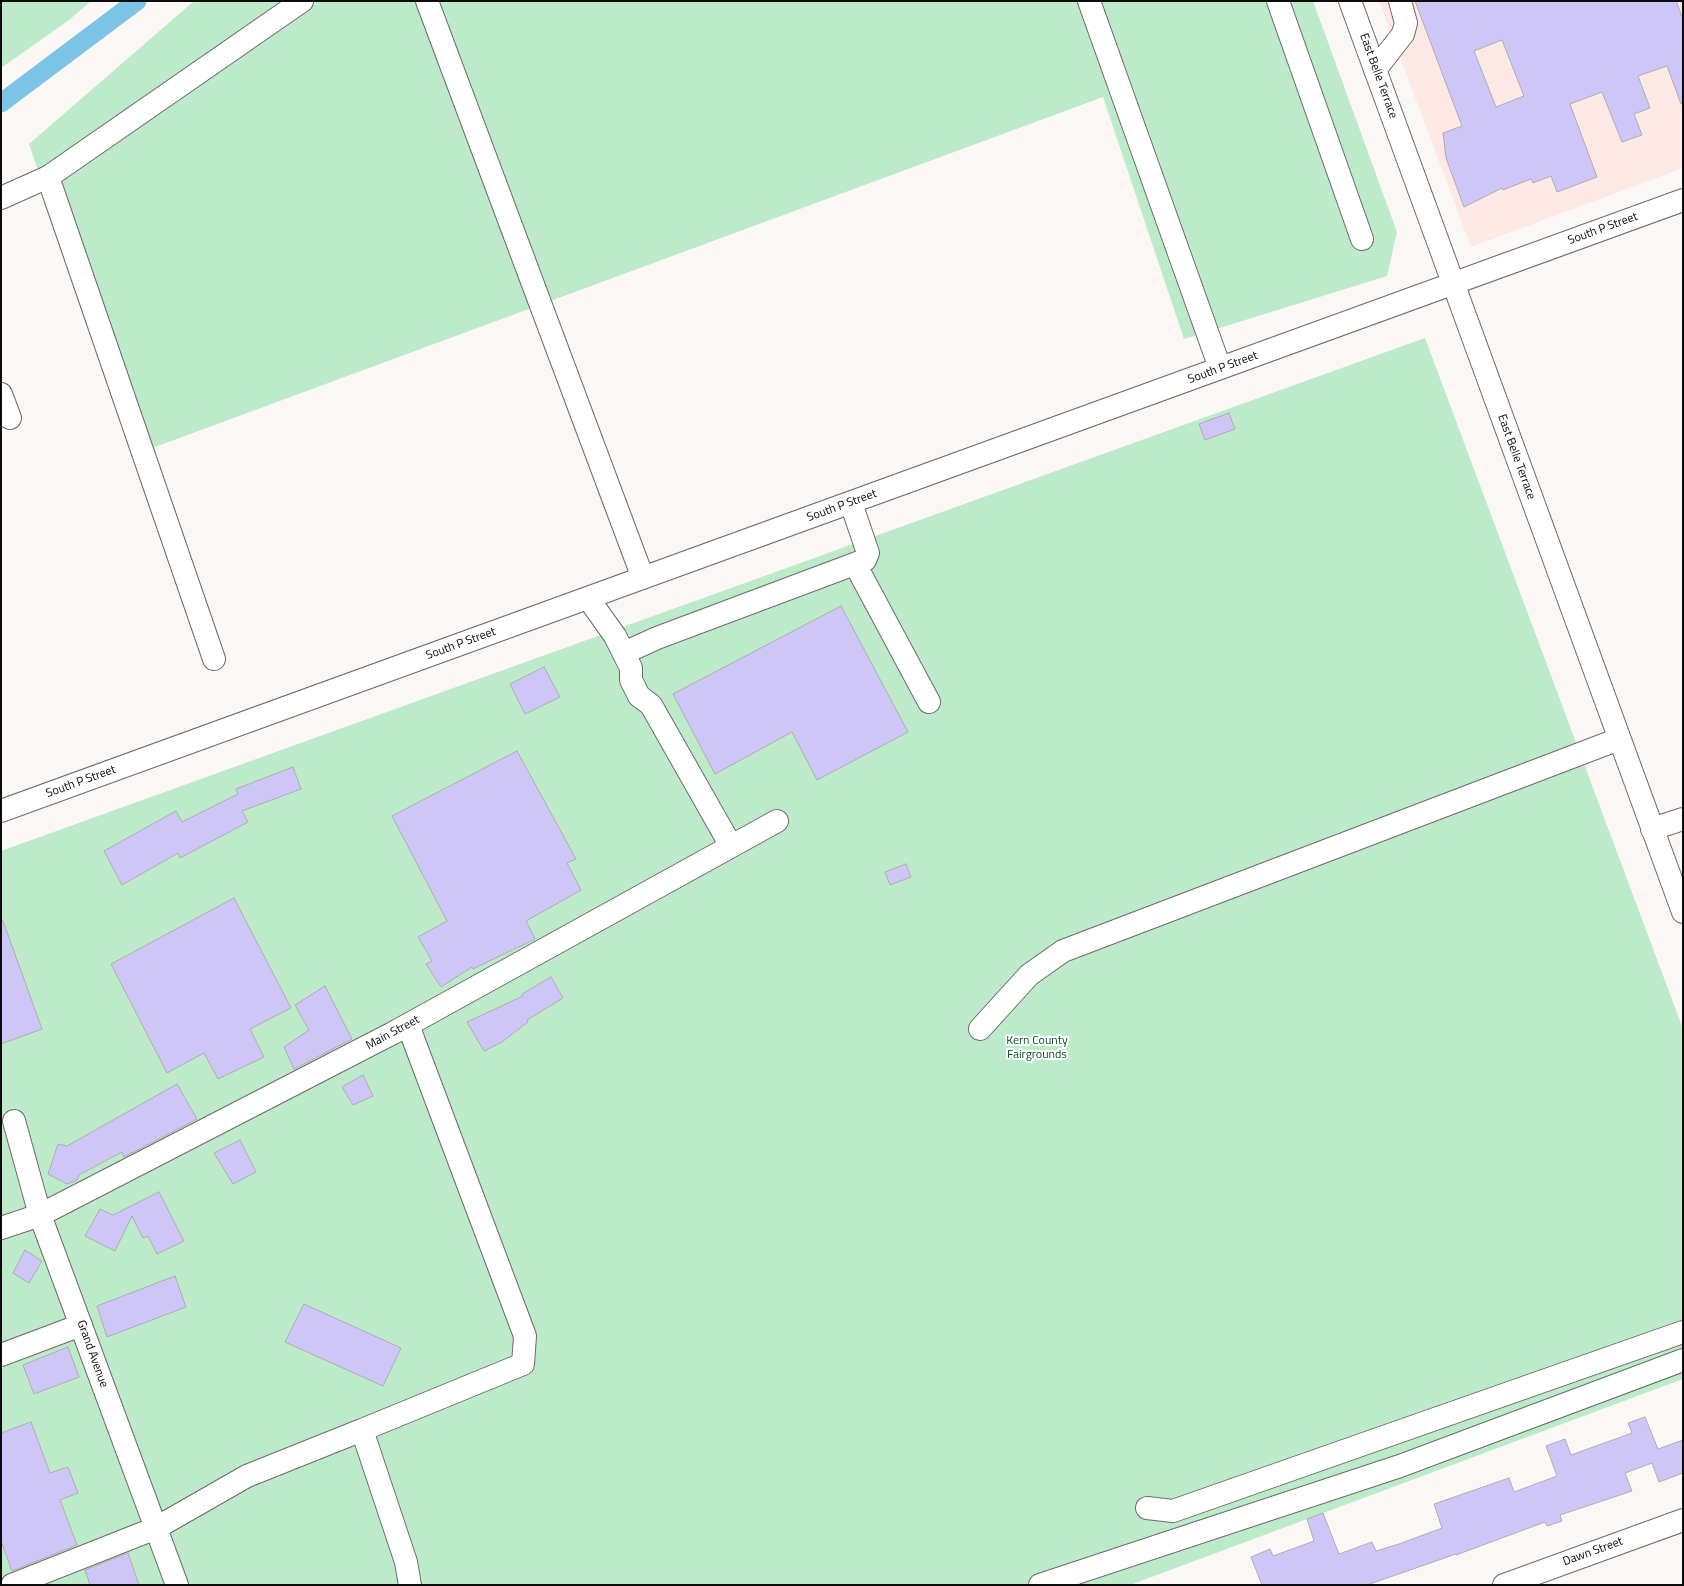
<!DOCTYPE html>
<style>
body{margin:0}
#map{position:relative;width:1684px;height:1586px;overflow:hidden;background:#faf7f5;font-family:"Titillium Web",sans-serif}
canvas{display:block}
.frame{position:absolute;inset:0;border:2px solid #0c0b0b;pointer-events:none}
</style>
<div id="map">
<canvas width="1684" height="1586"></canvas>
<div class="frame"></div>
</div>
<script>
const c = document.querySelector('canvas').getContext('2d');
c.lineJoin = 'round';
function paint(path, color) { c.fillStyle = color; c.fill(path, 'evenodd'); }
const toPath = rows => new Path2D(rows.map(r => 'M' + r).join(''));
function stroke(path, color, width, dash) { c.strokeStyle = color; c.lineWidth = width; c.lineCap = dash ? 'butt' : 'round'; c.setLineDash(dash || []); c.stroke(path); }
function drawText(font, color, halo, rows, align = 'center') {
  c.font = font + ' "Titillium Web",sans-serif'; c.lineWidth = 4; c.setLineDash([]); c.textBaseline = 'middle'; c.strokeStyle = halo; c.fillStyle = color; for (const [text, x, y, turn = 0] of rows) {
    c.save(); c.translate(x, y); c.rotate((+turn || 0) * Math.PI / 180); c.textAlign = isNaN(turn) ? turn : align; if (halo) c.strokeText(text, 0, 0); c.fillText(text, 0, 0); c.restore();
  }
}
paint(toPath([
 [1379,1,1683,1,1683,168,1471,247]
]), '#fee8e5');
paint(toPath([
 [1,1,91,1,69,20,1,68],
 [194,1,1313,1,1397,232,1387,276,1184,339,1103,97,136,454,29,144],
 [1425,338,1683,1029,1683,1379,1130,1585,1,1585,1,851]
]), '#bdeac9');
stroke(toPath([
 [1,103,137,1]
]), '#7cc4e6', 19);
const building = toPath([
 [1415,1,1676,1,1683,19,1683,103,1681,104,1667,66,1638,76,1650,108,1634,114,1642,135,1622,142,1602,92,1570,104,1597,177,1557,192,1551,176,1533,183,1531,179,1503,190,1502,188,1464,207,1446,158,1443,133,1462,126,1415,1],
 [1502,40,1524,96,1496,107,1474,51,1502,40],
 [1229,413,1235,429,1205,440,1199,424,1229,413],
 [841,606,908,732,817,780,792,732,715,774,673,694,841,606],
 [544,667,560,697,525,714,510,684,544,667],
 [517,751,576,859,567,863,581,890,526,921,535,939,473,969,472,967,441,987,426,964,432,961,418,937,447,921,392,816,517,751],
 [293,767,301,789,242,811,248,822,180,858,178,853,122,885,104,851,176,811,182,822,238,794,236,789,293,767],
 [906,864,911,877,890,885,885,872,906,864],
 [234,898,291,1008,250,1029,264,1057,218,1079,204,1053,167,1073,111,964,234,898],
 [1,921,3,921,42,1029,1,1044,1,921],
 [551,977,563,998,527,1020,528,1022,502,1042,484,1051,467,1022,523,996,522,994,551,977],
 [325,986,352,1039,294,1069,284,1047,309,1030,295,1005,325,986],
 [363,1075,373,1096,353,1105,342,1087,363,1075],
 [177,1084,197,1119,124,1157,122,1152,79,1175,77,1180,67,1184,48,1174,58,1144,67,1146,177,1084],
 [240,1140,256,1172,233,1184,214,1153,240,1140],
 [159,1192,184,1241,157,1254,148,1236,143,1238,132,1216,115,1251,85,1236,100,1209,113,1215,159,1192],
 [25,1250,42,1261,29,1283,13,1273,25,1250],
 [175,1276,186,1307,107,1337,97,1306,175,1276],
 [304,1304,401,1348,383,1386,285,1342,304,1304],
 [68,1347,79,1377,34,1394,23,1365,68,1347],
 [1645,1417,1658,1449,1683,1440,1683,1473,1659,1482,1652,1463,1625,1473,1632,1491,1560,1515,1562,1521,1547,1526,1545,1522,1456,1555,1456,1554,1367,1585,1262,1585,1251,1557,1270,1549,1273,1556,1314,1541,1307,1519,1323,1513,1339,1554,1372,1542,1376,1551,1399,1544,1442,1528,1434,1504,1509,1478,1514,1492,1557,1476,1546,1446,1565,1439,1571,1455,1632,1433,1628,1423,1645,1417],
 [31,1422,50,1473,68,1467,78,1493,60,1500,77,1545,12,1571,1,1541,1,1433,31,1422],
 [128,1553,139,1585,90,1585,85,1570,128,1553]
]);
paint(building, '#cfc6f8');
stroke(building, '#aeadb0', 1);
const minor = toPath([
 [427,1,643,578],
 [1089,1,1220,368],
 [1278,1,1362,239],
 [1350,1,1683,912],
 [1375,70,1403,34,1406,23,1400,1],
 [48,177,214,659],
 [1,198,48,177,302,1],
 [1,394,10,418],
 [855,564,929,702],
 [588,598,615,636,631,668,631,680,639,696,651,705,731,846],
 [624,653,657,638,865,560,868,553,851,503],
 [1,811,1683,200],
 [1652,829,1683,819],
 [980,1029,1029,975,1063,951,1619,739],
 [14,1121,40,1215,177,1585],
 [1,1228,40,1215,393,1033,777,821],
 [1,1355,81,1325],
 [362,1430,523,1364,525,1336,408,1025],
 [1147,1508,1173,1511,1683,1332],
 [12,1585,156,1528,247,1476,362,1430,406,1562,410,1585],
 [1040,1585,1400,1466,1683,1360],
 [1504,1585,1683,1520]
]);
stroke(minor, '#6d6b69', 24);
stroke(minor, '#fff', 22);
drawText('12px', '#0c0b0b', '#fff', [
 ["East Belle Terrace",1378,76,70],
 ["South P Street",1603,229,-20],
 ["South P Street",1223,368,-20],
 ["East Belle Terrace",1516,457,70],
 ["South P Street",842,506,-20],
 ["South P Street",461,644,-20],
 ["South P Street",81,782,-20],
 ["Main Street",393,1033,-28],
 ["Grand Avenue",92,1354,70],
 ["Dawn Street",1593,1552,-20]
]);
drawText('12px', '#065028', '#fff', [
 ["Kern County",1037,1041],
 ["Fairgrounds",1037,1055]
]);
</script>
